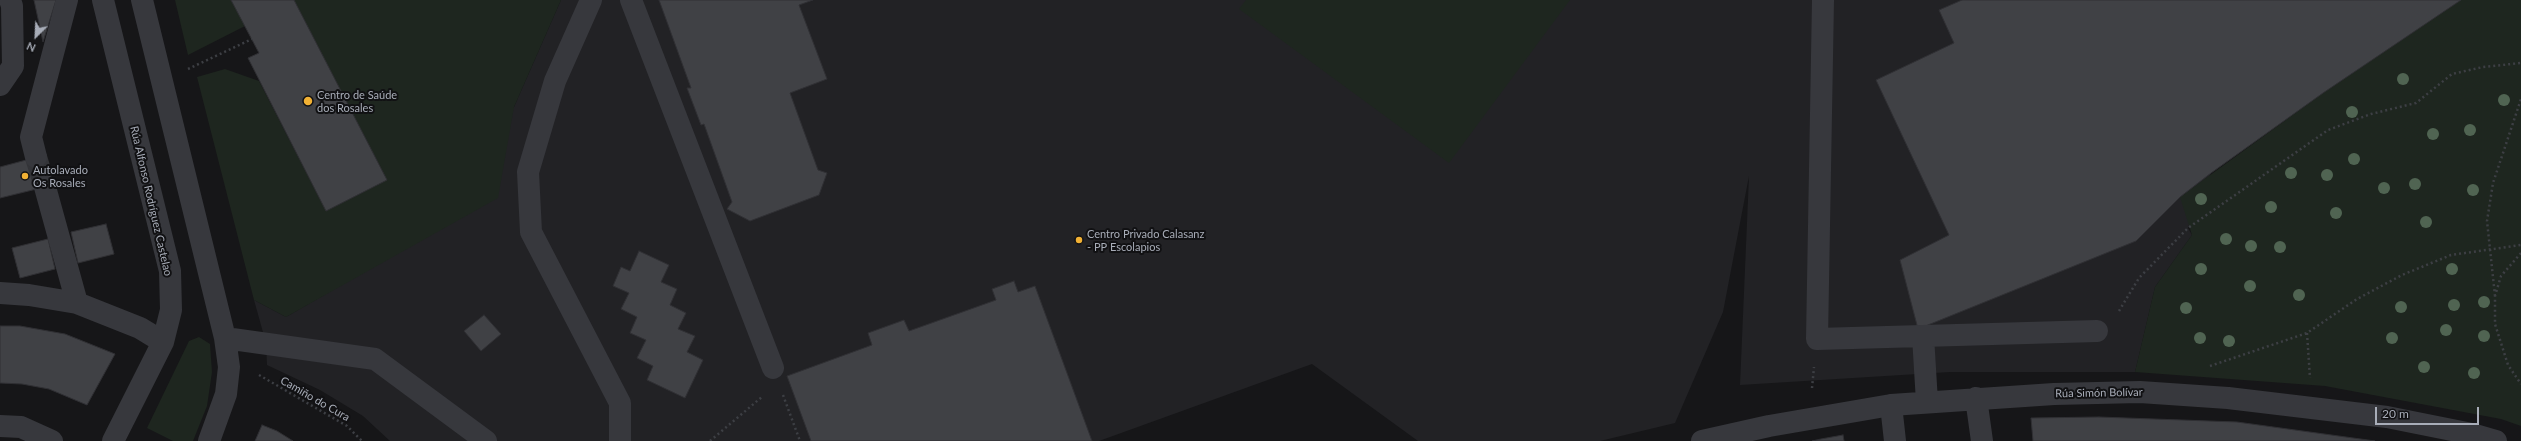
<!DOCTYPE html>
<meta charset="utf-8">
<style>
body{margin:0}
#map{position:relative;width:2521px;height:441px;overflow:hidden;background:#161618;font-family:Lato,sans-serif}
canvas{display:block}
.north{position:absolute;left:16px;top:16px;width:40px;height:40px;-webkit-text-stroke:3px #111113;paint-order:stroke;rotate:204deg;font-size:11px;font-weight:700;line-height:16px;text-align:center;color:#a8adb8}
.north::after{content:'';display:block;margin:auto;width:14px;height:18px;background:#a8adb8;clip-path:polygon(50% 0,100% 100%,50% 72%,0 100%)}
.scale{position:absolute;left:2375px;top:407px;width:104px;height:18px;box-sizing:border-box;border:2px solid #a8adb8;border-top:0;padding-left:5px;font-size:12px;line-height:14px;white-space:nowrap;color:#a8adb8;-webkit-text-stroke:3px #111113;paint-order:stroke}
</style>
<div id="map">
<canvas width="2521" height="441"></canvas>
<div class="north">N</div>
<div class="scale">20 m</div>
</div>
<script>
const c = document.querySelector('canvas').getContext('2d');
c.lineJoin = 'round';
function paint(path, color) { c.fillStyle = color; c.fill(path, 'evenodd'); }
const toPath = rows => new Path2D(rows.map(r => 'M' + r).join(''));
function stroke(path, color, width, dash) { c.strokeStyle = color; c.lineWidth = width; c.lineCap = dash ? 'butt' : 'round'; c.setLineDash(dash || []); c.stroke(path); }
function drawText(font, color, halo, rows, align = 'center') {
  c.font = font + ' Lato,sans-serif'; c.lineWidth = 4; c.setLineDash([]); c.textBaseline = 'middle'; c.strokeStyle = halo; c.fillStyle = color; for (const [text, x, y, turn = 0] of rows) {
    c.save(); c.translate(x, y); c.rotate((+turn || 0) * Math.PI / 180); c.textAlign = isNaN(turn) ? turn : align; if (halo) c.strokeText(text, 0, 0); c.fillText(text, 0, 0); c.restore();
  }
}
paint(toPath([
 [561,0,2461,0,2323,93,2211,173,2188,228,2192,235,2155,287,2135,372,1950,372,1740,385,1749,176,1723,312,1675,423,1600,441,1418,441,1312,364,1099,441,390,441,363,416,320,390,267,365,266,343,254,300,286,317,348,281,514,107]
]), '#222225');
paint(toPath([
 [175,0,231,0,245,26,188,55],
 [294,0,561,0,514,107,498,198,286,317,254,300,197,77,225,69,259,81,326,211,387,180],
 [1246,0,1570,0,1449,163,1239,9],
 [2461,0,2521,0,2521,426,2501,419,2325,386,2135,372,2155,287,2192,235,2180,197,2323,93],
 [199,337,210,344,212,372,207,406,193,441,173,441,147,428,189,341]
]), '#1e261f');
const building = toPath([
 [34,0,56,0,43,42,34,0],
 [231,0,294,0,387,180,326,211,248,58,259,53,231,0],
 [659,0,813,0,799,5,827,79,790,93,818,170,827,173,819,195,750,221,727,209,732,202,704,124,701,125,687,88,691,88,659,0],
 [1962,0,2461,0,2323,93,2211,173,2180,197,2136,241,1918,329,1900,260,1949,235,1876,80,1954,43,1939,10,1962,0],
 [45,155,53,185,0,198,0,167,45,155],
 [106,224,114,254,78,263,71,232,106,224],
 [48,239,55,269,20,278,12,248,48,239],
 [639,251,669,265,661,282,677,289,670,305,686,313,678,329,695,336,687,352,703,360,685,398,647,380,653,366,637,358,646,340,630,333,637,317,621,309,629,293,613,286,621,267,630,271,639,251],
 [1014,281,1018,292,1035,286,1092,441,811,441,787,376,872,345,868,333,904,320,909,331,996,300,992,289,1014,281],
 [484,315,501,334,481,351,464,331,484,315],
 [0,326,20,326,65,334,115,354,87,405,49,389,22,384,0,383,0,326],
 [2099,417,2237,422,2375,441,2033,441,2031,418,2099,417],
 [262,425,277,431,293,441,255,441,262,425],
 [1843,435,1844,441,1812,441,1821,439,1843,435]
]);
paint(building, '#404145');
stroke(building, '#303034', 1);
stroke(toPath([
 [36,157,45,187]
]), '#333438', 22, [22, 11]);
stroke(toPath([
 [188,69,252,39],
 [2521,253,2501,276,2495,296,2495,324,2508,365,2521,384],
 [2495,296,2487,221,2493,183,2521,99],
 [2119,311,2139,278,2188,228,2328,130,2371,114,2416,103,2452,74,2483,67,2521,63],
 [2307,333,2310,378],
 [2210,366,2307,333,2357,299,2402,275,2451,255,2521,245],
 [259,375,347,426,362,441],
 [1812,388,1814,367],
 [783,395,800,441],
 [710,441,763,396]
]), '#3d3f44', 2.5, [2, 3]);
stroke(toPath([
 [103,0,170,271,171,310,163,342,113,441],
 [142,0,225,338,229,367,226,394,209,441],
 [591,0,555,81,528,172,531,232,620,403,620,441],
 [631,0,773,368],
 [1823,0,1817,339,2097,331],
 [0,85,13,66,12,6,10,0],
 [36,157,31,137,67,0],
 [45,187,77,303],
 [0,293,29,295,77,303,140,328,163,342],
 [1923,336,1927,402],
 [225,338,375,359,486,441],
 [1976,398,1982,441],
 [1891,405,1895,441],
 [0,426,21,427,52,441],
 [1702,441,1769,426,1891,405,2054,394,2140,392,2228,398,2387,417,2472,434,2496,441]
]), '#37383d', 22);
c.fillStyle = '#506452';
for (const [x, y] of [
 [2403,79],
 [2504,100],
 [2352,112],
 [2470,130],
 [2433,134],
 [2354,159],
 [2291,173],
 [2327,175],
 [2415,184],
 [2384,188],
 [2473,190],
 [2201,199],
 [2271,207],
 [2336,213],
 [2426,222],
 [2226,239],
 [2251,246],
 [2280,247],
 [2201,269],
 [2452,269],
 [2250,286],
 [2299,295],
 [2484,302],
 [2454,305],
 [2401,307],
 [2186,308],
 [2446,330],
 [2484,336],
 [2200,338],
 [2392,338],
 [2229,341],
 [2424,367],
 [2474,373]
]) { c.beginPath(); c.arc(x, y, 6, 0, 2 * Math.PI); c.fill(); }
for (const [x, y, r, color] of [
 [308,101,5,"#f2b134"],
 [25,176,4,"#f2b134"],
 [1079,240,4,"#f2b134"]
]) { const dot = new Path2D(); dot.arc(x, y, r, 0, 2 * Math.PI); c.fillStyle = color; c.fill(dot); stroke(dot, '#111113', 1.5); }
drawText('11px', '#a8adb8', '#111113', [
 ["Centro de Saúde",317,95],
 ["dos Rosales",317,108],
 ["Autolavado",33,170],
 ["Os Rosales",33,183],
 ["Centro Privado Calasanz",1087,234],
 ["- PP Escolapios",1087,247]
], 'left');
drawText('11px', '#a8adb8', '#111113', [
 ["Rúa Alfonso Rodríguez Castelao",151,201,77],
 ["Rúa Simón Bolívar",2099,393,-1],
 ["Camiño do Cura",315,399,30]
]);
</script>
